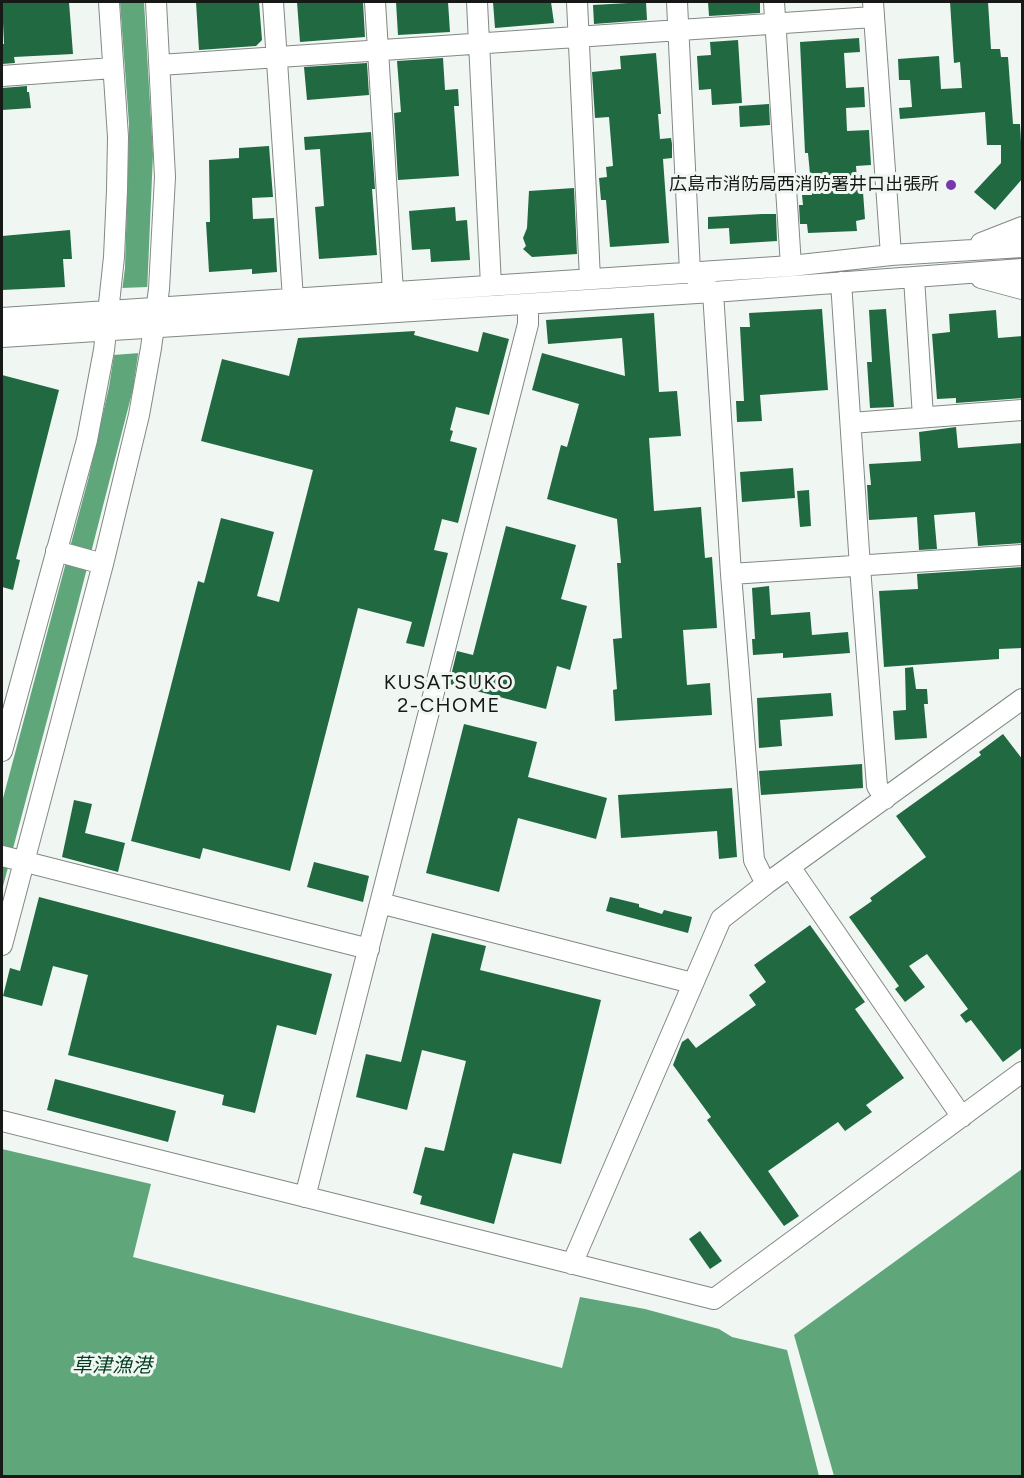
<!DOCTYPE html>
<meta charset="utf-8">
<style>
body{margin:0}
#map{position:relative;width:1024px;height:1478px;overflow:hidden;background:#f0f6f2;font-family:Figtree,sans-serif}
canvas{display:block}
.frame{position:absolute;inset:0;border:3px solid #171917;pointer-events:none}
</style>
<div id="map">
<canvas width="1024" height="1478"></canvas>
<div class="frame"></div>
</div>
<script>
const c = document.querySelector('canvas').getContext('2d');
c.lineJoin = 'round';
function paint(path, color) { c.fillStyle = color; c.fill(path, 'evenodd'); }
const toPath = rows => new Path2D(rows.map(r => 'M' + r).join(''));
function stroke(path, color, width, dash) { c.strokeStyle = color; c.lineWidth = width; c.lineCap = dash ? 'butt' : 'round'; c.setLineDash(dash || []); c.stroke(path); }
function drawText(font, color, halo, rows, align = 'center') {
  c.font = font + ' Figtree,"Noto Sans JP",sans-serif'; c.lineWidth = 6; c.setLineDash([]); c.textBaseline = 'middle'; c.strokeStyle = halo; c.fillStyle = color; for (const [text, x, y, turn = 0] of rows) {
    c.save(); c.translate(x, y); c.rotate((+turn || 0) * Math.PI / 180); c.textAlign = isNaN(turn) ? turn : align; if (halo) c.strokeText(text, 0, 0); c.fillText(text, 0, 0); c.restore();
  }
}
paint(toPath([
 [120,2,144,2,153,154,147,293,133,389,76,611,2,890,2,802,88,480,109,387,114,355,125,268,128,165,129,124],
 [2,1149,151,1184,133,1257,562,1368,580,1297,645,1309,719,1329,732,1337,787,1350,819,1476,2,1476],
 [1022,1169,1022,1476,834,1476,794,1335]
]), '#60a67b');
paint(toPath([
 [148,287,140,353,113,355,121,288]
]), '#f0f6f2');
paint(toPath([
 [2,2,69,2,73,54,14,57,15,63,2,64,2,44,4,44],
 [196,2,259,2,262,40,256,46,199,50],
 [297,2,363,2,365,37,300,42],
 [396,2,448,2,450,32,398,35],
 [493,2,551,2,554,23,495,28],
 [646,2,647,20,594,24,593,5],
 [708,2,760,2,760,13,709,16],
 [950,2,988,2,991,49,1000,49,1001,57,1008,57,1013,124,1020,124,1023,178,995,210,974,192,1001,163,1001,145,987,145,985,112,900,119,899,108,912,107,910,80,899,80,898,59,939,56,941,89,962,88,960,62,954,63],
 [859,38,860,52,844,53,846,88,864,87,865,107,846,108,847,131,869,130,871,165,856,166,858,192,863,192,865,219,856,221,857,231,808,233,807,224,800,224,799,205,803,205,802,195,812,195,808,153,805,153,800,42],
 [738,40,742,103,712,105,711,89,699,90,697,56,711,55,710,42],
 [656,53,661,114,658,114,660,139,671,138,672,144,672,158,663,159,669,243,610,247,606,200,601,200,599,178,607,177,606,167,613,166,609,117,595,118,592,72,621,69,620,56],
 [443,58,445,90,458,89,459,106,454,106,459,176,398,180,394,113,401,112,397,61],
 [367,63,369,95,307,100,304,67],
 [27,86,27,92,29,92,31,108,2,110,2,88],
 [769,104,770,125,740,127,739,106],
 [371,132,375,189,372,189,377,255,319,259,315,207,324,206,320,149,305,150,304,137],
 [269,146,273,197,252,198,253,219,274,218,277,272,252,274,252,269,209,272,206,222,210,222,209,160,239,158,239,148],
 [574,188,577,254,532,257,523,249,526,246,523,238,527,228,529,191],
 [455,207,456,221,467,220,470,260,431,262,430,249,412,250,409,211],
 [762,214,776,214,777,241,730,244,729,228,708,229,708,217],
 [70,230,72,259,63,259,65,287,2,290,2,236],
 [822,309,828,390,760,395,762,421,737,422,736,401,744,401,740,327,750,327,749,313],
 [886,309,894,407,870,408,867,362,872,362,869,310],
 [996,310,998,338,1023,336,1023,398,956,403,956,398,937,399,932,334,950,332,949,314],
 [654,313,659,392,677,391,681,436,649,438,654,511,701,507,705,558,712,557,717,628,683,630,687,685,710,683,712,715,615,721,613,690,617,689,613,639,622,638,617,563,621,563,617,519,547,499,561,445,567,447,579,404,532,390,542,353,625,376,622,338,548,344,546,320],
 [415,331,414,335,478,352,483,332,509,339,489,415,456,407,450,430,453,431,450,441,477,448,458,523,442,519,434,550,448,553,424,647,406,643,412,622,358,608,290,871,203,848,200,859,131,841,198,581,204,583,221,518,274,532,257,596,279,602,313,470,201,441,222,359,289,376,298,338],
 [2,375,59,390,16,559,20,560,13,590,2,587],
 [956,427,958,448,1023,443,1023,509,1021,509,1023,543,978,546,975,512,934,515,937,549,919,550,917,517,869,520,867,485,871,485,869,464,921,461,919,432],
 [793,468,795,498,742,502,740,472],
 [809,490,811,526,800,527,797,491],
 [506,526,576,545,561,599,587,606,570,670,557,666,546,709,449,684,457,651,473,655],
 [1023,567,1023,648,999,649,999,659,884,667,879,591,918,589,917,574],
 [769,586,771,615,810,612,812,635,848,632,850,653,783,658,783,653,753,655,752,639,755,639,752,588],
 [913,667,916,689,927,689,928,704,924,704,927,738,895,740,893,711,906,710,905,668],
 [831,693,833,716,780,720,782,746,759,748,757,698],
 [464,724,537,742,528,777,607,798,596,839,518,818,499,892,426,873],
 [1003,734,1023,760,1023,1047,1003,1062,971,1020,966,1023,960,1015,968,1009,927,954,909,966,925,987,905,1002,895,989,899,986,849,917,872,901,870,898,926,857,896,816,981,755,979,752],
 [862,764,863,788,761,795,759,771],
 [732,788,737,857,719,859,717,831,621,838,618,795],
 [74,800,92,804,85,833,125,843,118,872,62,857],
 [314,862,369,876,363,902,307,887],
 [39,897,332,974,316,1035,277,1025,255,1113,222,1105,224,1095,68,1055,88,975,53,966,42,1006,3,996,10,968,20,971],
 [610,897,639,904,639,907,662,914,664,910,692,917,688,933,606,911],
 [810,925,865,1002,855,1009,904,1078,866,1105,872,1112,845,1131,838,1122,768,1171,799,1216,784,1226,707,1120,711,1117,673,1065,682,1042,688,1038,696,1048,756,1005,749,995,766,982,754,965],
 [432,933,486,946,480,970,601,1000,561,1164,513,1153,494,1224,420,1204,422,1196,413,1193,425,1147,444,1151,466,1061,422,1050,407,1110,356,1097,366,1054,401,1062],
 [55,1079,176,1111,168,1142,47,1110],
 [700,1231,722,1261,710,1269,689,1239]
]), '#206941');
const minor = toPath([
 [273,2,293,299],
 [375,2,393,292],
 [477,2,491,285],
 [577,2,590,279],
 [677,2,690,272,713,292,731,574,754,860,766,884],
 [774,2,791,266],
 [873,2,891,255],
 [160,65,873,17],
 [2,76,113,68],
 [981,243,1022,227],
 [914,278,923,417],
 [981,278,1022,289],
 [841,282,860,567,877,786,885,799],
 [2,318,791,266,891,255,1022,247],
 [2,337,713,292,1022,269],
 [851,423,1022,410],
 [56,551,103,564],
 [731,574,1022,555],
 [2,751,87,440,104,350,114,257,117,190,118,137,109,2],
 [2,856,369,949],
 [790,867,962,1117],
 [380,903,692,983],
 [2,945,103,564,139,415,151,348,159,289,165,177,156,2],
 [2,1121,714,1299,1022,1072],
 [305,1197,528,324,528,304],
 [572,1264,721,919,766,884,1022,699]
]);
stroke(minor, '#828884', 22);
stroke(minor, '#fff', 20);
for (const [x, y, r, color] of [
 [951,185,6,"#7738ad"]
]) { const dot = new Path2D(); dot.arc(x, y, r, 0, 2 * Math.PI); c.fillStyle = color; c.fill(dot); stroke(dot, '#f0f6f2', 2); }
drawText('18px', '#171917', '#f0f6f2', [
 ["広島市消防局西消防署井口出張所",939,185]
], 'right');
c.letterSpacing = '1.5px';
drawText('20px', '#171917', '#f0f6f2', [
 ["KUSATSUKO",449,683],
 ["2-CHOME",449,706]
]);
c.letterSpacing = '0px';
drawText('italic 20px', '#023d20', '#f0f6f2', [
 ["草津漁港",112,1366]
]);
</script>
